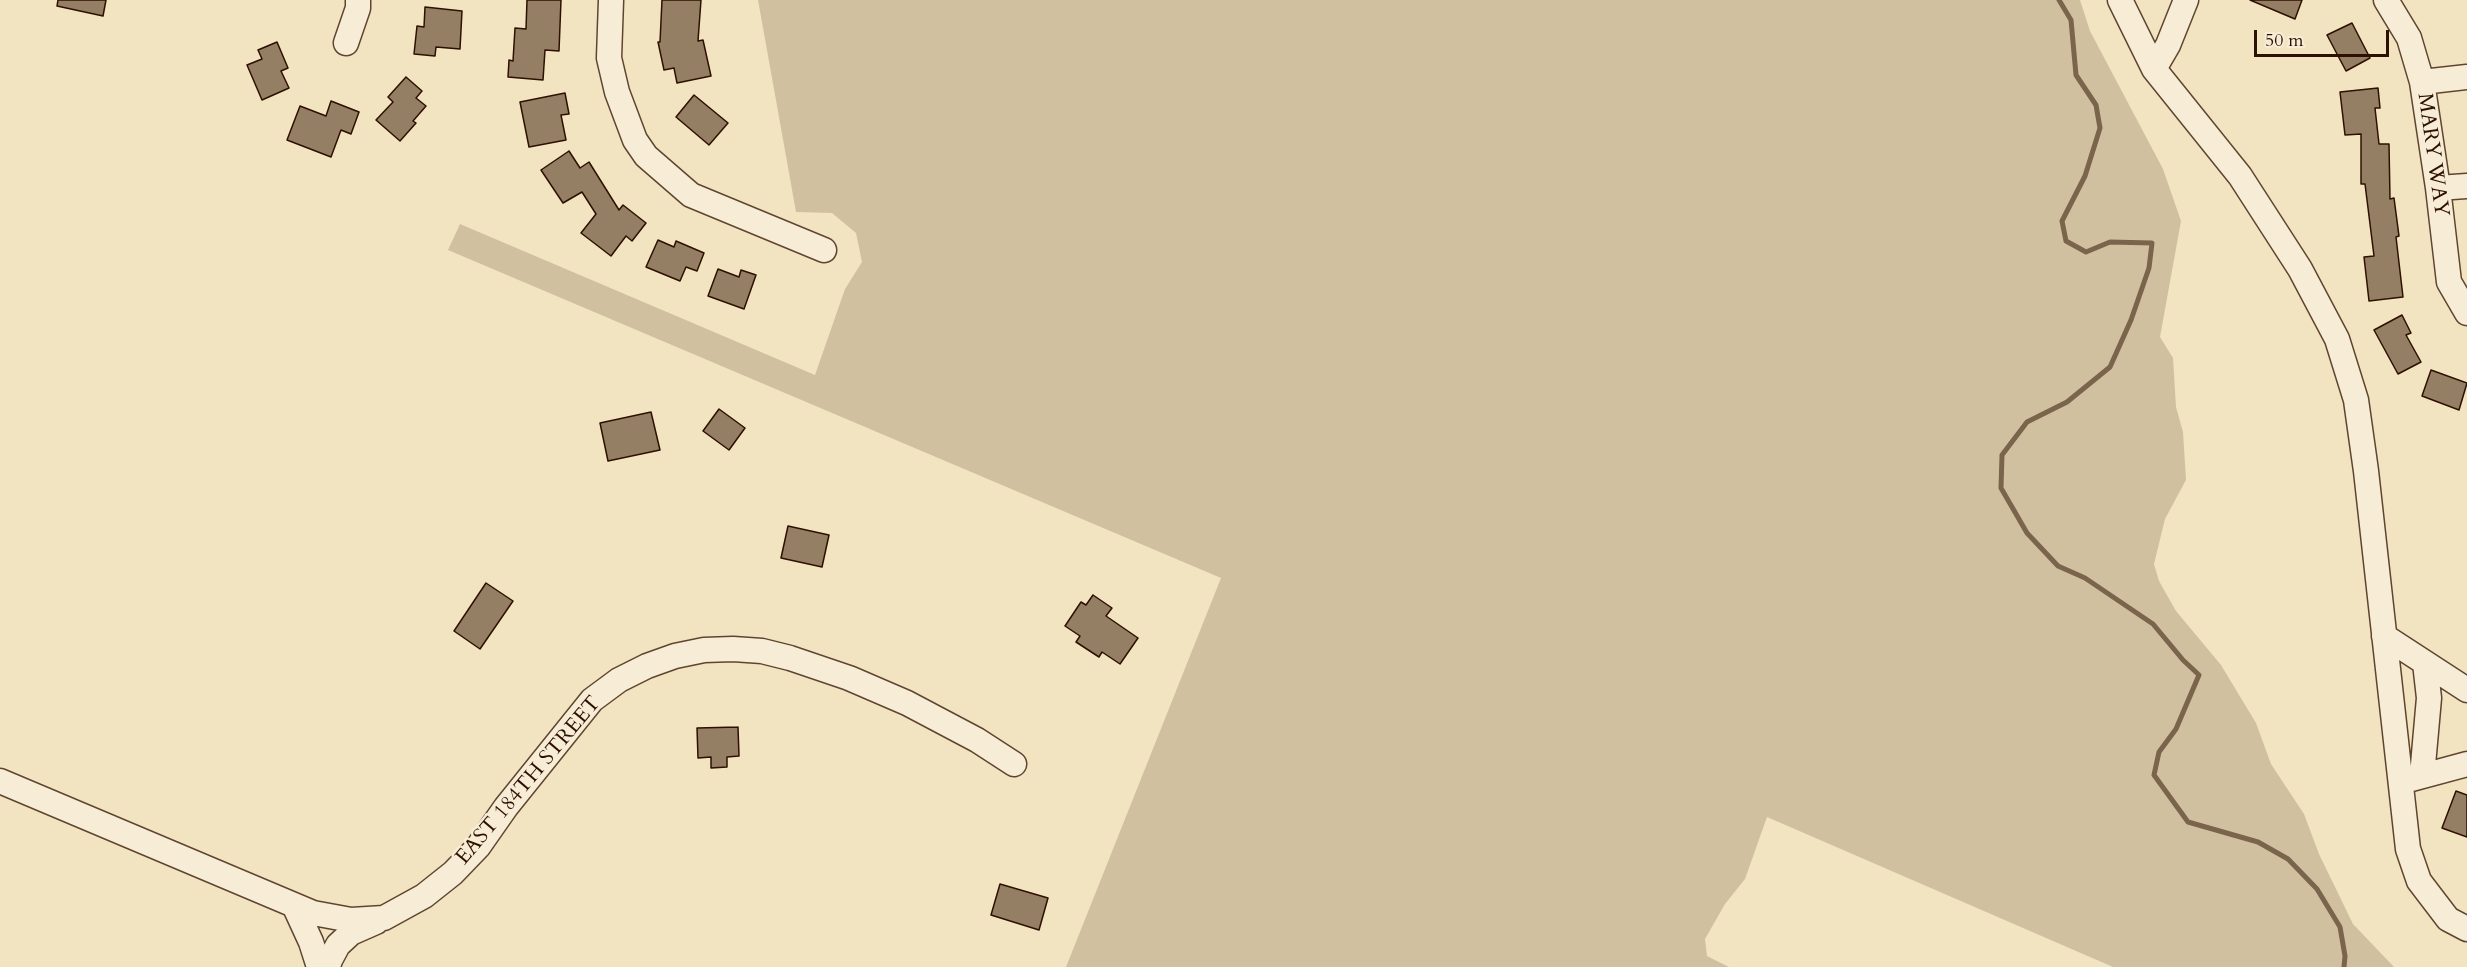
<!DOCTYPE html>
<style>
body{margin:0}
#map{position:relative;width:2467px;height:967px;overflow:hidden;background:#f2e4c1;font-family:Cardo,serif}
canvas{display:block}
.scale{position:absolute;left:2254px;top:30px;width:135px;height:27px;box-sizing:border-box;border:3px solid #2e1000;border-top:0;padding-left:8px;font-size:18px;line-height:21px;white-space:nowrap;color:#2e1000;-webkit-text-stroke:4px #f7edd7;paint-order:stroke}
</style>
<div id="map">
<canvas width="2467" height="967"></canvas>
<div class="scale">50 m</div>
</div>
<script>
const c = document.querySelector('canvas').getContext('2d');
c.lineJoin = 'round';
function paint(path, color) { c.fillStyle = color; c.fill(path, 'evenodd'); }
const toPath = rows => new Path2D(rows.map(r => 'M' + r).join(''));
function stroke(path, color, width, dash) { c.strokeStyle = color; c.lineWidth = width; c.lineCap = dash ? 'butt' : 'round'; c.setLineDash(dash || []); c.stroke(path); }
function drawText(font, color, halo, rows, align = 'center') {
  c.font = font + ' Cardo,serif'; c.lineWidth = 5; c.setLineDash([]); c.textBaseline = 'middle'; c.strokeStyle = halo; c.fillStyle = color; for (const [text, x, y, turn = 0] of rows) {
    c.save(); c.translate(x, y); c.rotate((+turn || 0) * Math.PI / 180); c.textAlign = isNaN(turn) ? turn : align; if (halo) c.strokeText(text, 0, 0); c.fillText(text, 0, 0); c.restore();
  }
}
paint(toPath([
 [758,0,2080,0,2090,31,2163,169,2181,221,2160,337,2173,358,2176,407,2183,432,2186,480,2165,519,2154,564,2159,581,2176,611,2221,665,2256,723,2271,764,2304,814,2319,854,2353,924,2394,967,2113,967,1767,817,1745,879,1725,904,1705,939,1707,956,1729,967,1066,967,1221,578,448,250,460,224,815,375,845,289,862,262,856,233,832,213,796,212]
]), '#d1c0a0');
stroke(toPath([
 [2059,0,2071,20,2076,75,2096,105,2100,128,2085,176,2062,221,2066,241,2086,252,2110,242,2152,243,2149,268,2131,320,2110,367,2067,402,2027,422,2002,455,2001,488,2027,533,2058,566,2085,578,2153,624,2183,660,2199,675,2176,729,2159,752,2154,775,2188,822,2258,842,2288,859,2317,889,2340,927,2345,956,2344,967]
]), '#7b644c', 5);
const building = toPath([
 [58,0,106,0,103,16,57,6,58,0],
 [527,0,561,0,559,51,545,50,543,80,508,77,509,60,513,61,515,28,526,29,527,0],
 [662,0,701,0,698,41,703,40,711,76,677,83,674,68,664,70,658,42,660,42,662,0],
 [2250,0,2302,0,2295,19,2250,0],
 [425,7,462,11,460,49,436,47,435,56,414,54,417,26,424,27,425,7],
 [2352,23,2370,58,2346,71,2327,35,2352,23],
 [277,42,288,68,281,71,289,88,262,100,247,65,262,59,258,50,277,42],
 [406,77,422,91,416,98,426,106,413,121,416,123,400,141,376,120,393,102,388,97,406,77],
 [2378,88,2380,108,2375,108,2379,144,2389,144,2390,199,2394,198,2399,236,2396,237,2403,297,2369,301,2364,257,2374,256,2365,184,2361,184,2361,134,2345,135,2340,92,2378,88],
 [565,93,569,114,561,115,566,140,529,147,520,102,565,93],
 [694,95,728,123,709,145,676,117,694,95],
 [331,101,359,112,351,134,341,130,331,157,287,140,300,106,326,116,331,101],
 [569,151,580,168,589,162,619,210,623,205,646,223,632,241,626,236,611,256,581,233,596,214,582,192,563,203,541,170,569,151],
 [658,240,674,247,676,241,704,253,697,271,686,267,680,281,646,267,658,240],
 [718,269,739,277,741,270,756,275,744,309,708,296,718,269],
 [2402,315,2411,333,2406,335,2421,362,2398,374,2374,330,2402,315],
 [2431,370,2467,383,2459,410,2422,396,2431,370],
 [719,409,745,428,729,450,703,431,719,409],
 [651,412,660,450,608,461,600,423,651,412],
 [788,526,829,535,822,567,781,558,788,526],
 [486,583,513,601,480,649,454,631,486,583],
 [1093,595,1112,608,1106,616,1138,638,1120,664,1102,652,1099,657,1076,642,1080,636,1065,626,1081,602,1086,605,1093,595],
 [738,727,739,756,727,757,727,767,711,768,711,757,698,758,697,728,738,727],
 [2456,791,2467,795,2467,837,2442,828,2456,791],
 [1000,884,1048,898,1039,930,991,915,1000,884]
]);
paint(building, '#947e64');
stroke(building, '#2e1000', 1.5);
const minor = toPath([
 [611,0,609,58,617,92,635,140,646,156,691,195,824,250],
 [2120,0,2154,69,2240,176,2300,269,2337,339,2356,400,2366,471,2408,849,2419,881,2448,919,2467,929],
 [2386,0,2409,38,2422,82,2438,188,2449,282,2467,313],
 [346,43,358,8,358,0],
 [2154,69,2168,45,2186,0],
 [2422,82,2467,77],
 [2438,188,2467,186],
 [2384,636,2467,690],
 [2422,776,2429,698,2425,663],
 [2408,780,2467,764],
 [0,781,294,905,313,913,351,920,384,918,424,896,453,873,478,847,506,807,592,700,619,680,647,666,675,656,704,650,733,649,762,651,790,658,849,678,907,703,977,740,1014,764],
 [294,905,311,942,319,967],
 [328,967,330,960,338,945,351,933,376,922]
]);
stroke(minor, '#5f4530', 27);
stroke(minor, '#f7edd7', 24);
drawText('21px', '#2e1000', '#f7edd7', [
 ["MARY WAY",2432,155,82],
 ["EAST 184TH STREET",529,781,-50]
]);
</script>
